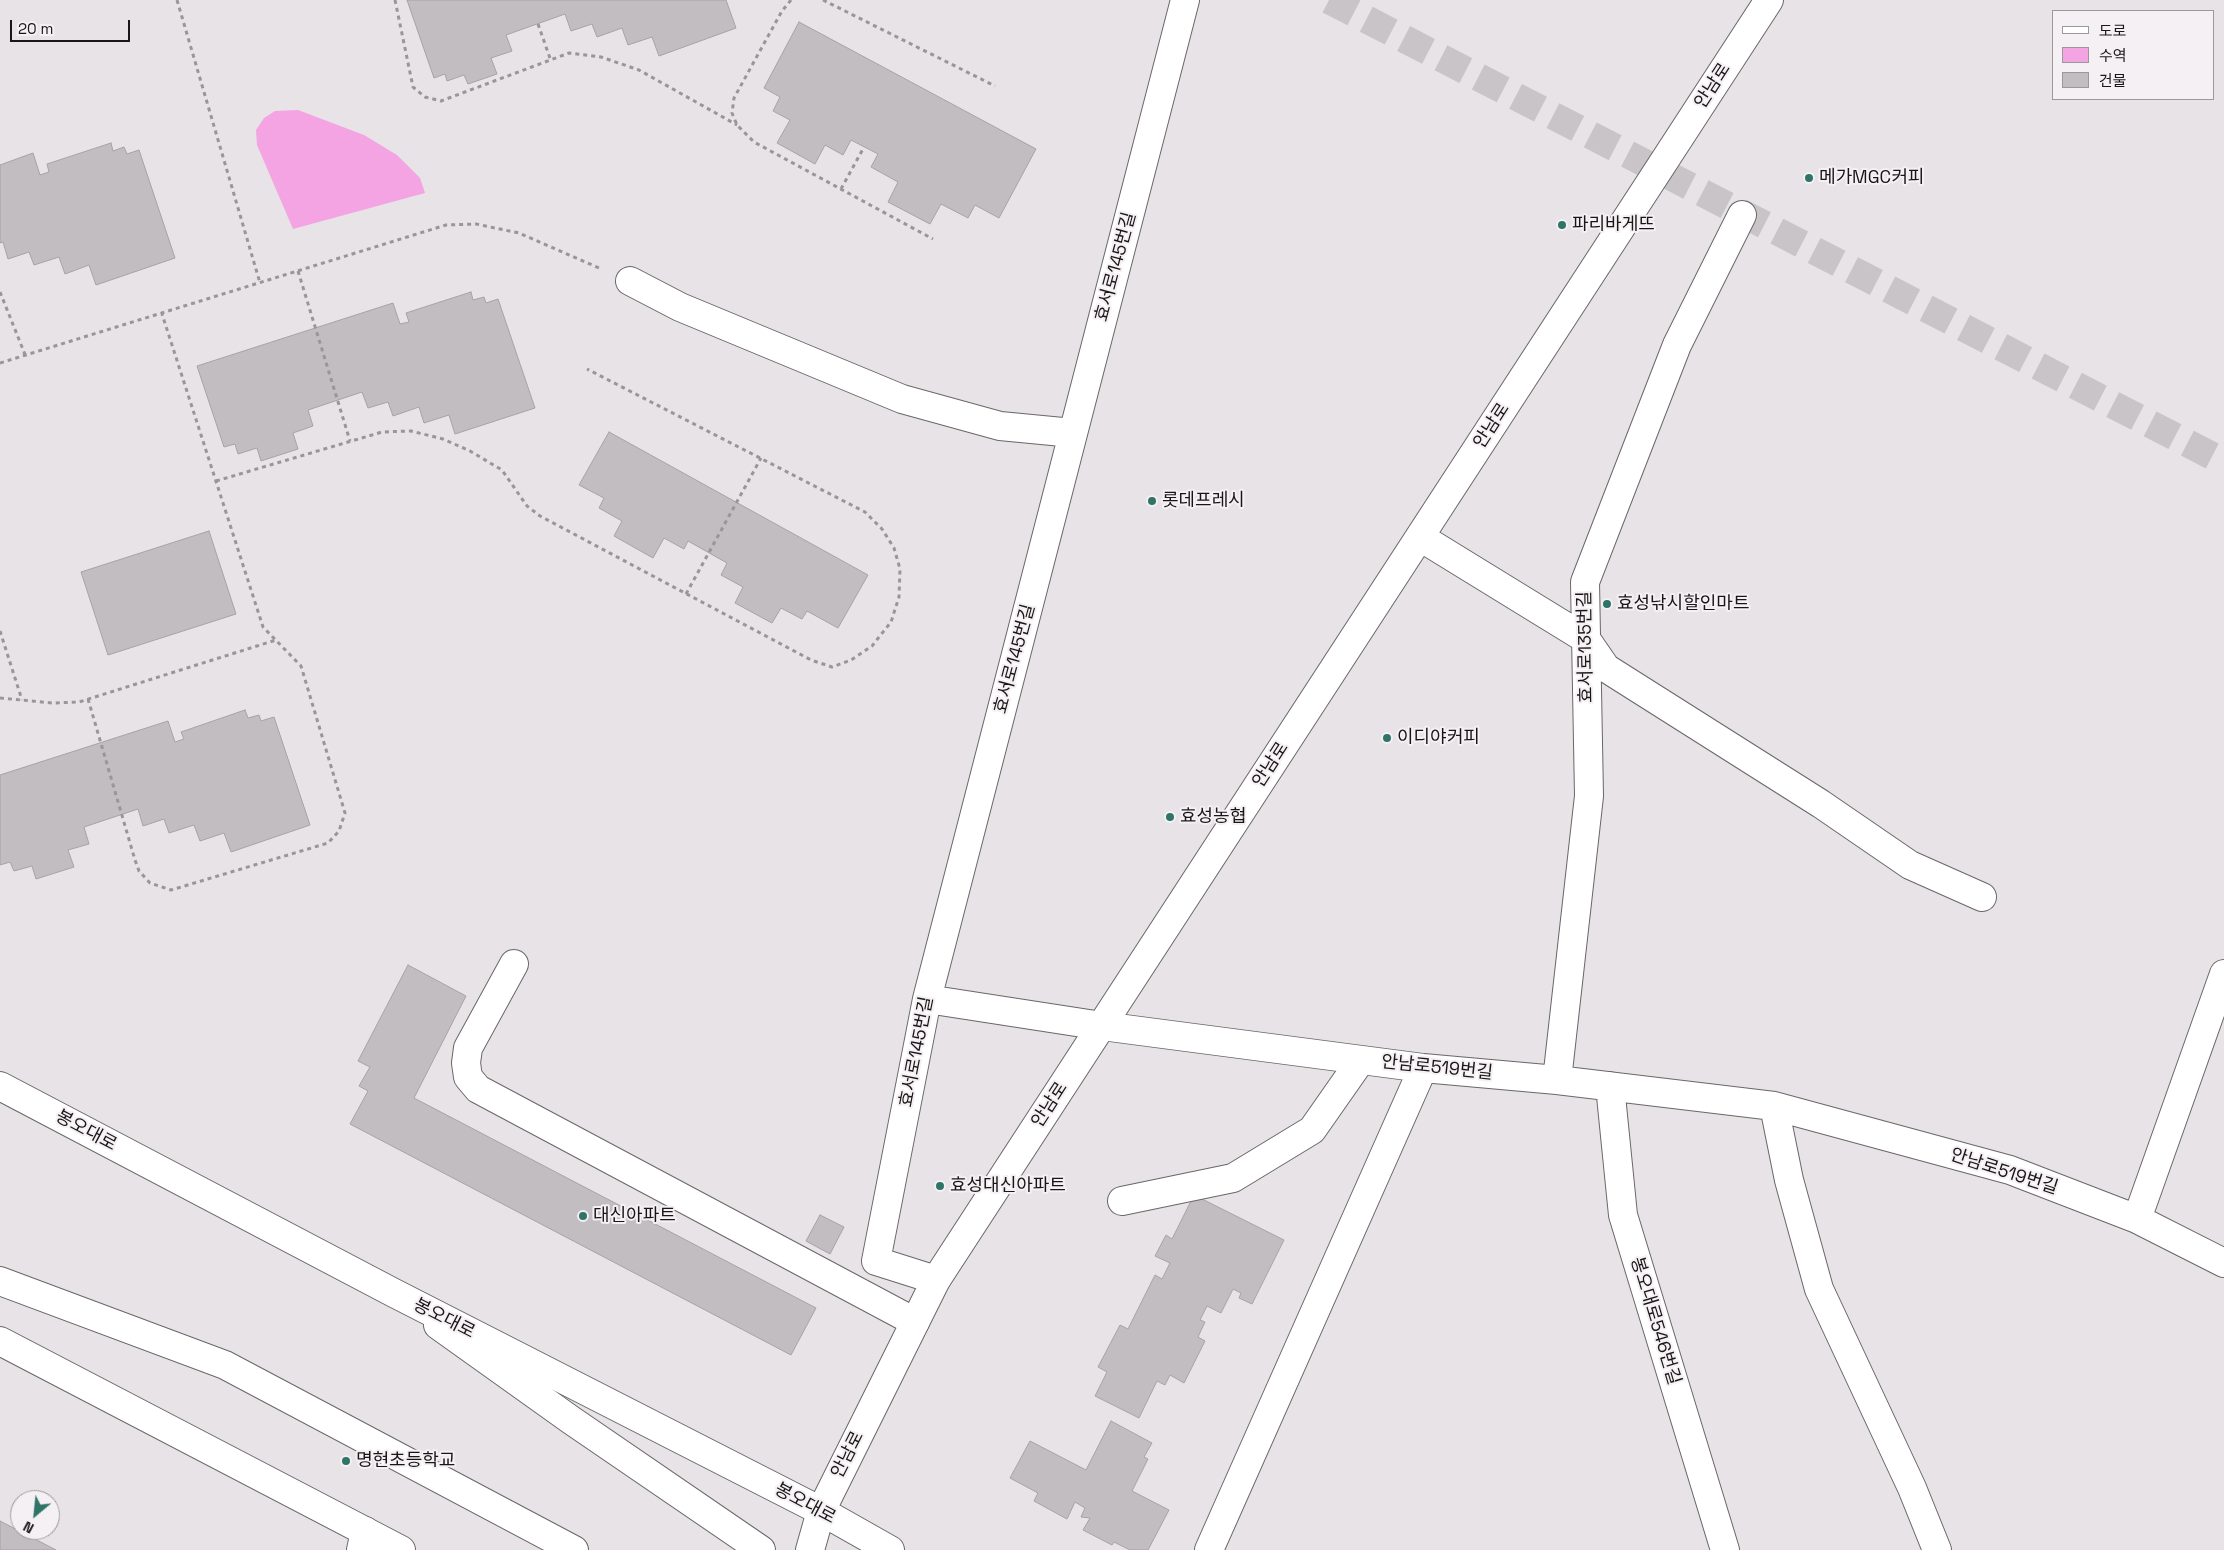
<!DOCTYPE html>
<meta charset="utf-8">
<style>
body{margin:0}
#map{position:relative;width:2224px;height:1550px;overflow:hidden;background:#e7e3e6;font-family:"Space Grotesk","Noto Sans KR",sans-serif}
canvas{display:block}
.legend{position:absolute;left:2052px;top:10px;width:162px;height:90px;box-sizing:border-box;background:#f5f0f3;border:1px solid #9d999b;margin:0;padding:6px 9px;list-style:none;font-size:15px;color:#181617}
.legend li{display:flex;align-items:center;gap:10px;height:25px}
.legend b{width:25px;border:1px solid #9d999b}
.north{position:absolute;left:10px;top:1490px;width:50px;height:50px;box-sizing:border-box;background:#f5f0f3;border:1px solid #9d999b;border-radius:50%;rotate:208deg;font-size:14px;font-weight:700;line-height:20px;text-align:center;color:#181617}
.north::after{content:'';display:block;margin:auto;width:18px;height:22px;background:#307468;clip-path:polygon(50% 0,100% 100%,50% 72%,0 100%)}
.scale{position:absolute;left:10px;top:20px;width:120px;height:22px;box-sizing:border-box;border:2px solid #181617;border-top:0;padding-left:6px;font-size:15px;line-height:18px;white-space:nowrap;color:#181617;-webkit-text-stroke:4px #f5f0f3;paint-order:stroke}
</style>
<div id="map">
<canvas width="2224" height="1550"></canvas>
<ul class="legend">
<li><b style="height:6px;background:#fff"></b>도로</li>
<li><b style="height:14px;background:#f4a3e3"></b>수역</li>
<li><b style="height:14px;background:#c1bdc0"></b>건물</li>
</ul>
<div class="north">N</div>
<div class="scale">20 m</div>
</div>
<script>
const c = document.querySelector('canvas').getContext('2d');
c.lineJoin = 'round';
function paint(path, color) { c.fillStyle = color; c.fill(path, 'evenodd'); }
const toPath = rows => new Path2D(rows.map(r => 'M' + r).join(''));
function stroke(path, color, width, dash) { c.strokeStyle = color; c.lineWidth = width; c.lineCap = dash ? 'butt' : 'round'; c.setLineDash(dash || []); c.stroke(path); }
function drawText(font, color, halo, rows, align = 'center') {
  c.font = font + ' "Space Grotesk","Noto Sans KR",sans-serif'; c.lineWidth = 4; c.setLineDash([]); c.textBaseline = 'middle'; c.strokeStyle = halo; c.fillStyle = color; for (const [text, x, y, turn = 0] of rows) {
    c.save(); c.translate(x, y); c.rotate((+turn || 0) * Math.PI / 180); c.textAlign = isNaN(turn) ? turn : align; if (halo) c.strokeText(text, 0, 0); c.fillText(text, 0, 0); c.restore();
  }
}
paint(toPath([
 [298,110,364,135,397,155,420,178,425,193,293,229,257,145,256,130,264,118,275,111]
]), '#f4a3e3');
const building = toPath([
 [407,0,726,0,736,28,659,56,652,37,628,45,622,28,597,37,592,24,571,31,565,14,506,35,512,51,491,58,497,74,468,84,464,75,447,81,445,74,434,78,407,0],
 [799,22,1036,149,999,218,975,205,968,218,941,204,930,224,888,202,898,182,871,167,878,154,851,140,843,155,825,145,815,164,777,143,790,120,773,111,780,97,764,88,799,22],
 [111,143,113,151,124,147,127,154,139,150,175,258,96,285,89,265,65,274,59,257,34,265,29,252,8,259,3,242,0,243,0,165,33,153,40,175,49,172,47,164,111,143],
 [471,292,473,300,484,297,486,303,498,299,535,408,455,434,449,415,424,423,419,407,393,416,388,402,368,408,362,392,308,410,313,426,293,433,298,449,261,461,257,448,238,454,235,444,224,447,197,366,393,303,400,324,409,322,406,313,471,292],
 [609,432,868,575,838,628,807,611,802,619,781,608,772,623,735,603,743,587,721,575,727,563,688,541,684,549,664,538,653,558,614,536,622,521,599,508,604,498,579,485,609,432],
 [209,531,236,614,108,655,81,572,209,531],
 [245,710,248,718,259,715,261,721,274,717,310,825,231,852,224,833,200,841,194,825,169,833,164,819,143,826,138,809,84,827,89,844,68,850,74,867,36,879,32,866,14,871,10,862,0,865,0,775,168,721,175,742,184,739,181,732,245,710],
 [408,965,466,996,414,1098,816,1308,791,1355,350,1124,368,1091,359,1086,370,1067,358,1061,408,965],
 [1194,1195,1284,1240,1252,1304,1239,1298,1241,1293,1233,1289,1221,1313,1207,1306,1200,1320,1205,1322,1198,1337,1205,1341,1184,1383,1170,1375,1165,1385,1157,1381,1139,1418,1095,1396,1107,1372,1098,1367,1120,1325,1128,1329,1155,1275,1162,1279,1170,1263,1155,1256,1166,1235,1172,1239,1194,1195],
 [820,1215,844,1227,830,1254,806,1241,820,1215],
 [1111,1421,1152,1443,1144,1457,1148,1459,1132,1491,1169,1510,1148,1550,1130,1550,1114,1542,1112,1545,1083,1530,1090,1518,1081,1517,1085,1508,1075,1502,1067,1519,1034,1501,1038,1493,1010,1478,1030,1441,1086,1470,1111,1421],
 [0,1521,56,1550,0,1550,0,1521]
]);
paint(building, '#c1bdc0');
stroke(building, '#a6a2a5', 1);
stroke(toPath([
 [1329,0,2224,462]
]), '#c8c4c7', 28, [28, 14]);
const minor = toPath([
 [630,281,680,307,902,399,1000,426,1073,433],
 [1420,537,1586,639,1606,668,1821,804,1910,865,1982,897],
 [514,964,468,1048,466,1063,468,1077,478,1089,915,1322],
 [927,999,1102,1026,1423,1068,1557,1080,1774,1106,2010,1170,2137,1219,2224,1263],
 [1557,1080,1589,796,1585,582,1677,345,1742,215],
 [1610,1086,1623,1215,1725,1550],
 [1774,1106,1789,1180,1819,1289,1912,1488,1937,1550],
 [1122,1201,1233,1178,1312,1130,1361,1060],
 [2137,1219,2224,974],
 [936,1280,876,1261,927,999,1185,0],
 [0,1281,225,1365,574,1550],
 [438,1325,571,1420,761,1550],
 [361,1550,365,1531],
 [1209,1550,1423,1068]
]);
const major = toPath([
 [0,1086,394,1293,821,1511,890,1550],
 [0,1341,401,1550],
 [810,1550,821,1511,936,1280,1769,0]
]);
stroke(minor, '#6a6769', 30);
stroke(major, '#6a6769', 30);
stroke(toPath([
 [177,0,260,283],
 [395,0,413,87,425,97,441,101,569,53,601,57,639,70,737,125],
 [791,0,782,11,734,98,732,113,737,125,754,142,933,239],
 [823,0,995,86],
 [538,24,551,61],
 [841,189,864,147],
 [298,271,350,441],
 [0,292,26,357],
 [0,363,446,225,476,224,519,233,599,268],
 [216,481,382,432,411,431,443,439,470,451,502,470,527,506,540,516,811,660,832,667,851,660,872,646,891,622,899,597,900,569,894,548,882,529,865,512,587,369],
 [686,594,761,458],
 [0,631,22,700],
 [0,698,53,703,79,702,276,640],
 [88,699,135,860,139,871,150,883,171,890,328,843,339,831,345,813,301,666,263,627,162,314]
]), '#999698', 3, [4, 4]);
stroke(minor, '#fff', 28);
stroke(major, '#fff', 28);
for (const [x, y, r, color] of [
 [1809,178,5,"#307468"],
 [1562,225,5,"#307468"],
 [1152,501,5,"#307468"],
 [1607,604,5,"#307468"],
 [1387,738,5,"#307468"],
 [1170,817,5,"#307468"],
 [940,1186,5,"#307468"],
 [583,1216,5,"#307468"],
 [346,1461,5,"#307468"]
]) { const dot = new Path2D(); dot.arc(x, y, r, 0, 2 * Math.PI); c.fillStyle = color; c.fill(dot); stroke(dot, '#f5f0f3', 2); }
drawText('18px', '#181617', '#f5f0f3', [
 ["안남로",1713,86,-57],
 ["효서로145번길",1116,267,-75],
 ["안남로",1492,426,-57],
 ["효서로135번길",1586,647,-91],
 ["효서로145번길",1015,659,-75],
 ["안남로",1271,765,-57],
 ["효서로145번길",917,1052,-79],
 ["안남로519번길",1437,1068,6],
 ["안남로",1050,1105,-57],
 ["봉오대로",86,1131,28],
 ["안남로519번길",2004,1172,18],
 ["봉오대로",444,1319,27],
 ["봉오대로546번길",1655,1321,73],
 ["안남로",848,1455,-63],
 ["봉오대로",805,1504,28]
]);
drawText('18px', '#181617', '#f5f0f3', [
 ["메가MGC커피",1819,178],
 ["파리바게뜨",1572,225],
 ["롯데프레시",1162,501],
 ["효성낚시할인마트",1617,604],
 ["이디야커피",1397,738],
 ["효성농협",1180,817],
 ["효성대신아파트",950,1186],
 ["대신아파트",593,1216],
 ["명현초등학교",356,1461]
], 'left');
</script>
